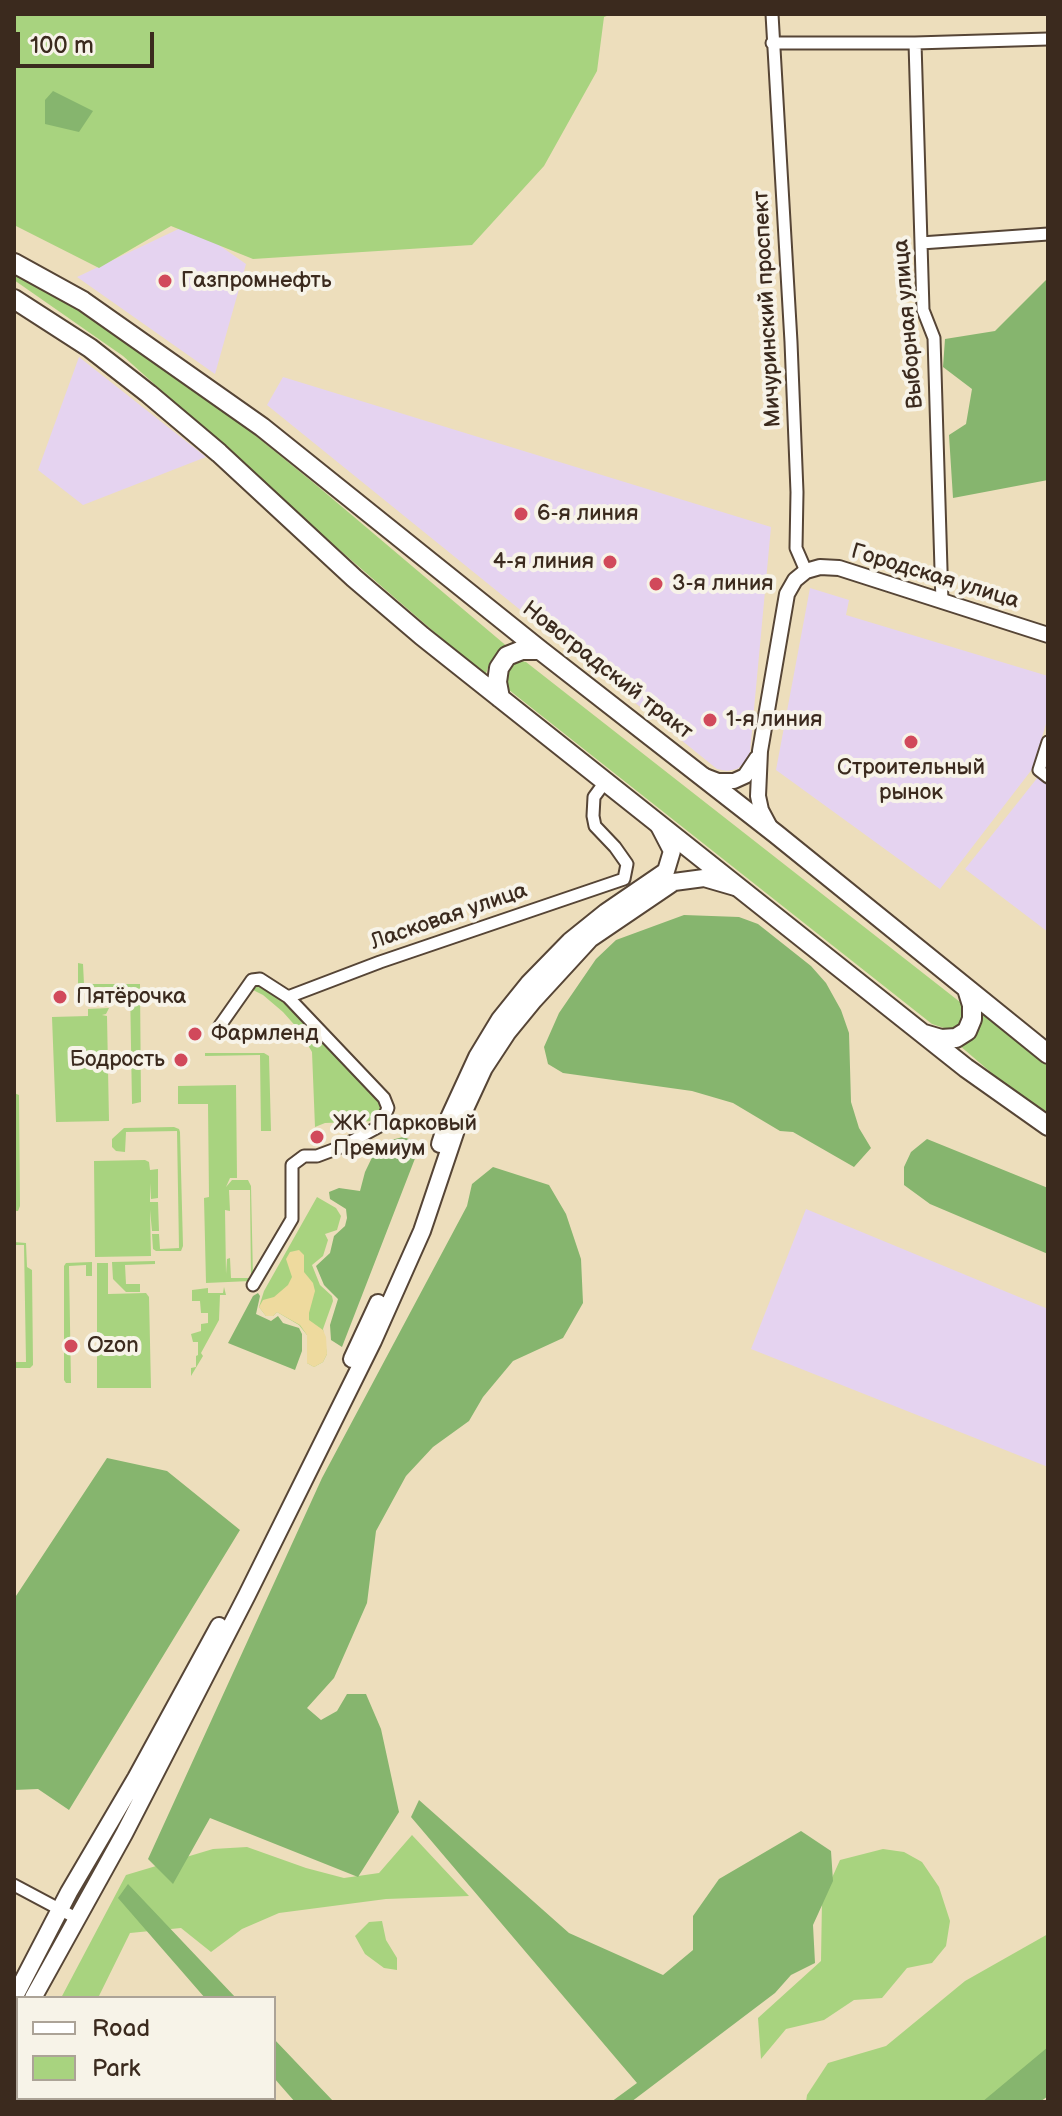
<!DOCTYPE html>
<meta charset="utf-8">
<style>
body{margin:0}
#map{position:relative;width:1062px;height:2116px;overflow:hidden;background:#eddebc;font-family:"Balsamiq Sans",sans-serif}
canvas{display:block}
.frame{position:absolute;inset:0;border:16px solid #3b2a1e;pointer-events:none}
.legend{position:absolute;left:16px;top:1996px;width:260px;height:104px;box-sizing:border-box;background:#f7f3e8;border:2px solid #aca397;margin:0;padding:10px 14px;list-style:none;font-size:24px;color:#3b2a1e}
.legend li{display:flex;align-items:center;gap:16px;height:40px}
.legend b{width:40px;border:2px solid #aca397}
.scale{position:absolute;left:16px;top:32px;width:138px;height:36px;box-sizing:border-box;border:4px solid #3b2a1e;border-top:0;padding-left:10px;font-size:24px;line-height:28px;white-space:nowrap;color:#3b2a1e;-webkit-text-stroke:6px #f7f3e8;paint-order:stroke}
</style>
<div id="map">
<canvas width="1062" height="2116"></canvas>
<div class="frame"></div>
<ul class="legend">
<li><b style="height:10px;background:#fff"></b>Road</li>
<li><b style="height:22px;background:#a8d37f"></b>Park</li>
</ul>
<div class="scale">100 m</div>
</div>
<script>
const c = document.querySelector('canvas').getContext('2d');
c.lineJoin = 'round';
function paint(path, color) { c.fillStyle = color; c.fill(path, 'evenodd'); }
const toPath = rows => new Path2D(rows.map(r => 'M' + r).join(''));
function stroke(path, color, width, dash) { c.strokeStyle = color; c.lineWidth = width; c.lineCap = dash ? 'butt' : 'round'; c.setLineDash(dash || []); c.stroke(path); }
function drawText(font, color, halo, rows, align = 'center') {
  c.font = font + ' "Balsamiq Sans",sans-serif'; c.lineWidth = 8; c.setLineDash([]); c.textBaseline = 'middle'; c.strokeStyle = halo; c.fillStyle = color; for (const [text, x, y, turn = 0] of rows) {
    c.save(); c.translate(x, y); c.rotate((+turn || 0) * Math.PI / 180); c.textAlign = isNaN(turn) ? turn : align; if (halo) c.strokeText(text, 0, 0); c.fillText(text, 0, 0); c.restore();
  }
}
paint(toPath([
 [189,224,246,264,215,374,77,277],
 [79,357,206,457,83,505,38,470],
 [283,377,771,527,750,752,746,762,737,769,727,771,717,769,267,405],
 [810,588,849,600,846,615,1048,676,1048,717,1033,768,940,889,776,770],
 [1038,777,1048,785,1048,932,965,869],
 [806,1209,1048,1309,1048,1467,751,1349]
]), '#e5d3f0');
paint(toPath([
 [14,14,612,14,604,17,597,71,544,166,472,245,253,259,171,226,99,268,14,225],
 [14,275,59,298,126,338,218,405,315,484,509,648,490,662,485,676,335,546,123,356,14,280],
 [517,660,526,662,960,1002,965,1013,960,1024,950,1030,932,1024,504,686,503,671],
 [78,963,83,964,84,984,140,984,141,1102,132,1104,130,987,78,987],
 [257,983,267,987,285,1004,380,1101,381,1107,375,1121,325,1123,315,1127,312,1052,299,1030,283,1012,263,995,251,989],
 [109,1008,106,1014,102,1015,107,1016,109,1121,56,1122,52,1017,88,1016,88,1009],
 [980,1009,1048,1065,1048,1116,1015,1093,959,1045],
 [205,1053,264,1053,269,1056,271,1131,261,1131,260,1055,205,1056],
 [236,1085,237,1178,230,1178,226,1187,232,1180,248,1180,251,1186,253,1278,250,1281,206,1283,204,1198,209,1197,208,1104,178,1104,178,1086],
 [229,1190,250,1190,251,1278,231,1278,230,1258,227,1259,226,1274,225,1210,230,1211],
 [14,1093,19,1095,20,1206,18,1211,14,1211],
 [174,1127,179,1129,180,1132,183,1246,181,1251,156,1251,153,1249,152,1234,159,1234,160,1249,179,1248,177,1131,126,1132,125,1152,116,1151,112,1147,112,1139,124,1128],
 [145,1160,149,1162,150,1170,158,1169,158,1198,151,1199,150,1183,150,1202,158,1202,159,1231,152,1231,150,1210,151,1256,95,1257,94,1161],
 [317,1197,336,1208,341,1216,337,1230,325,1234,328,1240,323,1256,312,1265,320,1285,332,1296,333,1301,323,1329,327,1354,323,1362,314,1367,307,1363,307,1335,299,1325,277,1312,273,1316,266,1316,259,1307,264,1291],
 [14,1242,26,1243,27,1267,32,1270,33,1365,30,1368,14,1368,14,1362,26,1362,24,1245,14,1245],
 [155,1261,155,1264,125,1265,126,1284,140,1284,140,1292,126,1292,113,1279,112,1262],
 [92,1262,92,1276,86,1276,86,1265,69,1266,71,1383,66,1383,64,1380,64,1266,66,1263],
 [97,1263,108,1263,108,1294,146,1293,149,1297,151,1388,97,1388],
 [224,1287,226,1295,220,1295,219,1320,201,1353,203,1356,191,1376,191,1368,196,1367,196,1356,198,1355,198,1342,193,1342,191,1334,201,1331,201,1324,208,1323,208,1313,201,1313,200,1301,192,1301,192,1290,208,1288,208,1293,223,1293],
 [412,1835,469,1896,386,1899,279,1913,242,1929,211,1952,181,1928,130,1933,98,1998,61,1998,126,1875,213,1849,247,1847,306,1868,344,1878,379,1873],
 [883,1849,904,1852,922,1862,939,1887,950,1921,946,1946,932,1963,907,1968,882,1998,854,2000,824,2020,786,2029,761,2059,758,2018,821,1961,822,1900,840,1860],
 [382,1921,386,1940,397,1958,397,1970,384,1968,365,1954,355,1936,369,1922],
 [1048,1934,1048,2071,1008,2102,806,2102,807,2095,828,2063,886,2046,965,1981]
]), '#a8d37f');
paint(toPath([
 [53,91,93,111,79,132,45,124,45,100],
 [1048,278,1048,480,953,498,949,435,966,424,972,389,943,367,945,339,995,331],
 [684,915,739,917,758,924,811,966,826,983,841,1010,849,1033,851,1102,859,1128,871,1148,854,1167,793,1132,780,1131,733,1103,692,1091,563,1073,548,1064,544,1047,559,1013,596,959,616,940],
 [403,1137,421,1143,342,1347,331,1340,330,1325,338,1299,324,1285,316,1266,330,1253,334,1236,345,1226,347,1218,346,1209,330,1199,329,1192,339,1188,360,1191,365,1172,379,1143],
 [927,1139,1048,1188,1048,1254,930,1204,904,1185,904,1167,911,1152],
 [493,1167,549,1185,566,1214,581,1259,583,1303,563,1338,513,1361,483,1397,469,1421,433,1447,406,1476,376,1531,367,1603,334,1678,307,1708,321,1720,337,1711,347,1694,366,1694,381,1729,399,1812,358,1877,210,1818,173,1884,148,1859,322,1478,467,1206,472,1184],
 [258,1293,260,1296,256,1314,271,1321,278,1316,283,1323,299,1328,302,1334,302,1351,295,1370,228,1343,253,1296],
 [107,1458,167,1471,240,1530,69,1810,38,1789,14,1790,14,1599],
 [419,1800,569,1933,663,1975,693,1950,693,1916,719,1879,801,1831,831,1851,833,1881,813,1925,815,1963,791,1975,775,1993,631,2102,611,2102,637,2083,411,1817],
 [128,1884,236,1998,205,1998,118,1898],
 [274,2039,334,2102,295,2102,274,2078],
 [1048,2047,1048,2096,1040,2102,982,2102]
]), '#86b56e');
paint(toPath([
 [299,1250,304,1255,304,1272,313,1283,315,1291,309,1313,309,1320,323,1330,326,1337,327,1354,323,1362,314,1367,307,1363,307,1335,300,1325,277,1312,273,1316,266,1316,259,1307,263,1300,274,1297,288,1285,292,1277,286,1259,290,1252]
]), '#eeda9e');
const minor = toPath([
 [772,14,791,342,797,492,796,548,806,571],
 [772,43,915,43,1048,39],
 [915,43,923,310,934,338,942,602],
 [921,243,1048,234],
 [1048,742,1039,770,1048,777],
 [288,997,380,962,624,879,627,864,615,847,595,826,593,816,594,797,605,782],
 [219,1027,252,980,260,979,288,997,384,1098,388,1108,380,1126,341,1147,317,1156,304,1156,292,1165,292,1219,253,1285],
 [14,1885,76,1918]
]);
const tertiary = toPath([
 [705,776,718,781,734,781,745,776,757,758],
 [769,825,761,810,758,796,760,751,787,594,795,580,806,571,820,567,839,568,1048,635]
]);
const secondary = toPath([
 [440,1144,448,1120,477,1057,500,1019,529,983,570,941,606,912,666,871,672,851,659,826],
 [352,1359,378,1303],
 [14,1998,69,1892,136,1778,219,1626],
 [33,1998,124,1834,247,1595,373,1341,422,1231,458,1124,484,1068,507,1033,534,1000,590,939,674,882,704,878,735,887],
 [14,2033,18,2026]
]);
const primary = toPath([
 [14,263,83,301,262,427,540,650,776,834,1048,1054],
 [14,299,90,348,149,394,219,453,354,578,422,636,966,1068,1048,1126],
 [500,698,497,682,499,668,507,656,522,650,540,650],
 [924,1034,941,1039,956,1038,967,1031,972,1019,972,1005,967,989]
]);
stroke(minor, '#564536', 15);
stroke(tertiary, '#564536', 18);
stroke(secondary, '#564536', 20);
stroke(primary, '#564536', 22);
stroke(minor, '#fff', 11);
stroke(tertiary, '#fff', 14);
stroke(secondary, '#fff', 16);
stroke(primary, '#fff', 18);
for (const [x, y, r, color] of [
 [165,281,8,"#d1495b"],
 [521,514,8,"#d1495b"],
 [610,562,8,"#d1495b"],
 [656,584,8,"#d1495b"],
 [710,720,8,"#d1495b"],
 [911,742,8,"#d1495b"],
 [60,997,8,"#d1495b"],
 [195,1034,8,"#d1495b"],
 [181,1060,8,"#d1495b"],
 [317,1137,8,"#d1495b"],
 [71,1346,8,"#d1495b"]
]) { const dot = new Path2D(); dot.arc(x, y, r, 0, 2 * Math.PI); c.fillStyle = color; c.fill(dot); stroke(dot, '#f7f3e8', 3); }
drawText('22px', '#3b2a1e', '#f7f3e8', [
 ["Газпромнефть",181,281],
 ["6-я линия",537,514],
 ["4-я линия",594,562,"right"],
 ["3-я линия",672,584],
 ["1-я линия",726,720],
 ["Строительный",911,768,"center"],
 ["рынок",911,793,"center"],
 ["Пятёрочка",76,997],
 ["Фармленд",211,1034],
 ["Бодрость",165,1060,"right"],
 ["ЖК Парковый",333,1124],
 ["Премиум",333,1149],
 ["Ozon",87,1346]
], 'left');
drawText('22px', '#3b2a1e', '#f7f3e8', [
 ["Мичуринский проспект",768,309,-93],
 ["Выборная улица",909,324,-95],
 ["Городская улица",935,577,17],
 ["Новоградский тракт",607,671,38],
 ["Ласковая улица",449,917,-19]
]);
</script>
